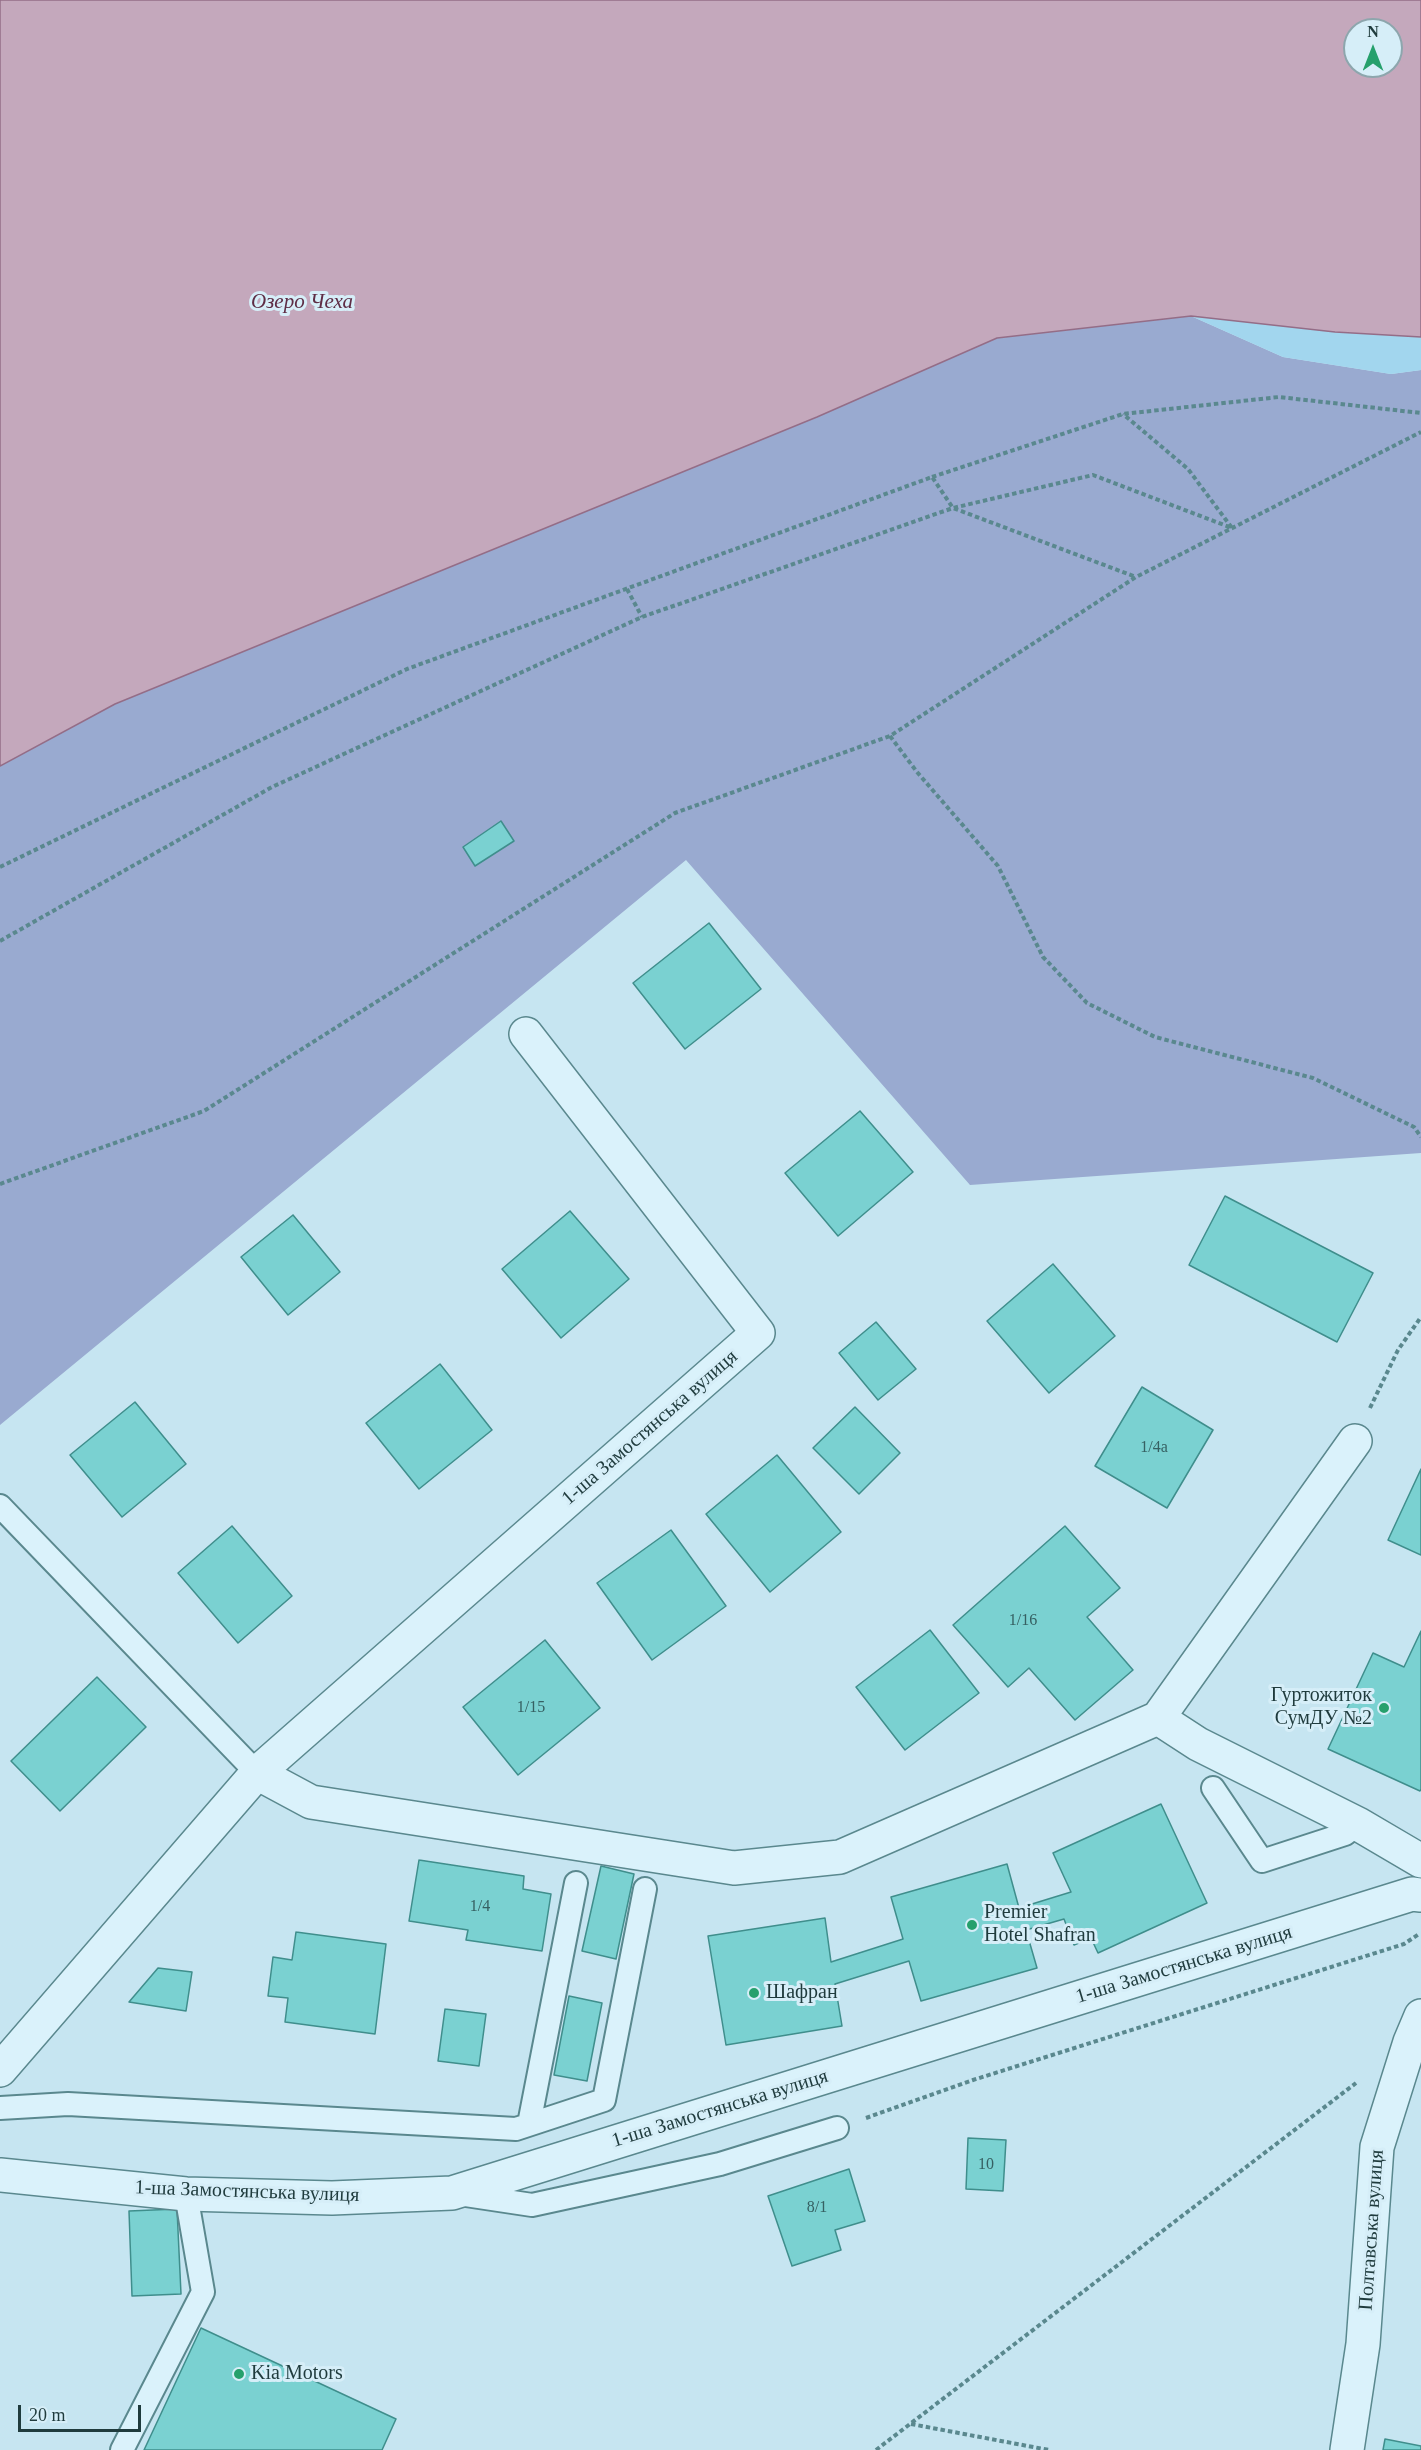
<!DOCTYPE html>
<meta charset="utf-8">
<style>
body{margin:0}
#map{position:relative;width:1421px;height:2450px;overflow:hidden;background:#c6e5f1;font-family:"Times New Roman",serif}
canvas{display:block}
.north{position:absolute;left:1343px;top:18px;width:60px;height:60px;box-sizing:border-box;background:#d6eef8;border:2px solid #8da6ad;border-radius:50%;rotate:0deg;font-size:16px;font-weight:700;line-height:24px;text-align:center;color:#1f3b3d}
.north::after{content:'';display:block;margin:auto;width:21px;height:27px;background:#26a06c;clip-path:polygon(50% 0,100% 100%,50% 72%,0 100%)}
.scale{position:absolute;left:18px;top:2405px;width:123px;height:27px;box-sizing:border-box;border:3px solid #1f3b3d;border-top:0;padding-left:8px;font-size:18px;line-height:21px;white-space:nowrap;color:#1f3b3d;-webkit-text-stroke:4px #d6eef8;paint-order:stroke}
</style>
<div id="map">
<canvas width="1421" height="2450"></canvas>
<div class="north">N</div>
<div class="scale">20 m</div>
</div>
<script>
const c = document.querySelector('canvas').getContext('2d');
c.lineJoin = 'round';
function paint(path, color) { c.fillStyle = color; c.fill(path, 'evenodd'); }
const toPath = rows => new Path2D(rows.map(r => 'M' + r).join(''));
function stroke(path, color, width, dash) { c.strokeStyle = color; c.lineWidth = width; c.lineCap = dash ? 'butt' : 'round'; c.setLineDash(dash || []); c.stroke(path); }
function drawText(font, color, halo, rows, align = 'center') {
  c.font = font + ' "Times New Roman",serif'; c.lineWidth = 6; c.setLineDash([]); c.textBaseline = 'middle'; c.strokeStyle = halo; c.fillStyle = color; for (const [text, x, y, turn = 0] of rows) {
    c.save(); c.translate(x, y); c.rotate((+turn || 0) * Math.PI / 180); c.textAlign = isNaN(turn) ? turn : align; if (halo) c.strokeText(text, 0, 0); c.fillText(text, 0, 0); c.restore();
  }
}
paint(toPath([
 [1191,316,1283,357,1391,374,1421,370,1421,1153,970,1185,686,860,0,1425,0,766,115,704,817,417,997,338]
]), '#99aad0');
paint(toPath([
 [1191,316,1335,332,1421,337,1421,370,1391,374,1283,357]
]), '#a2d6ee');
const water = toPath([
 [0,0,1421,0,1421,337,1335,332,1191,316,997,338,817,417,115,704,0,766,0,0],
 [1355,30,1391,30,1391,66,1355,66,1355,30]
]);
paint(water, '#c4a8bc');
stroke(water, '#946d87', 1.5);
const building = toPath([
 [501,821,514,841,475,866,463,847,501,821],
 [709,923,761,989,685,1049,633,983,709,923],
 [860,1111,913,1172,838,1236,785,1173,860,1111],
 [1225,1196,1373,1273,1337,1342,1189,1265,1225,1196],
 [570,1211,629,1279,561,1338,502,1269,570,1211],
 [293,1215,340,1272,288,1315,241,1257,293,1215],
 [1053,1264,1115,1336,1049,1393,987,1321,1053,1264],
 [876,1322,916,1369,878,1400,839,1353,876,1322],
 [440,1364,492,1430,419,1489,366,1423,440,1364],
 [1142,1387,1213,1430,1167,1508,1095,1466,1142,1387],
 [135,1402,186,1464,122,1517,70,1455,135,1402],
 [855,1407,900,1453,859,1494,813,1448,855,1407],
 [777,1455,841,1532,770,1592,706,1514,777,1455],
 [1421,1469,1421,1555,1388,1540,1421,1469],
 [232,1526,292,1596,238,1643,178,1573,232,1526],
 [1065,1526,1120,1588,1087,1617,1133,1670,1075,1720,1029,1668,1008,1687,953,1625,1065,1526],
 [671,1530,726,1606,652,1660,597,1583,671,1530],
 [930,1630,979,1693,905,1750,856,1687,930,1630],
 [1421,1631,1421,1789,1420,1791,1328,1749,1373,1653,1404,1667,1421,1631],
 [545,1640,600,1708,518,1775,463,1707,545,1640],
 [97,1677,146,1727,60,1811,11,1761,97,1677],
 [1161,1804,1207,1903,1098,1953,1091,1938,1074,1945,1064,1919,1026,1930,1037,1968,921,2001,909,1961,835,1984,842,2026,726,2045,708,1936,825,1918,831,1962,903,1939,891,1897,1007,1864,1019,1908,1071,1892,1053,1853,1161,1804],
 [419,1860,524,1876,523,1889,551,1894,542,1951,466,1940,468,1930,409,1921,419,1860],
 [601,1866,634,1874,616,1959,582,1951,601,1866],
 [296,1932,386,1944,375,2034,285,2022,288,1998,268,1996,273,1957,292,1960,296,1932],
 [158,1968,192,1972,186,2011,129,2002,158,1968],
 [569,1996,602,2003,587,2081,554,2075,569,1996],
 [445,2009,486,2014,479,2066,438,2061,445,2009],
 [968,2138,1006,2140,1003,2191,966,2189,968,2138],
 [849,2169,865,2221,835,2230,841,2250,792,2266,768,2196,849,2169],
 [177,2209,181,2294,132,2296,129,2211,177,2209],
 [201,2328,396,2419,382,2450,144,2450,201,2328],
 [1385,2439,1421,2446,1421,2450,1383,2450,1385,2439]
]);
paint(building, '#7ad1d1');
stroke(building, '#3f8e8c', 1.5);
const lane = toPath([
 [0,1506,257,1773],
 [1213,1788,1262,1861,1345,1834,1358,1824],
 [0,2108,68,2104,516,2129,604,2100,645,1889],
 [529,2124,576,1883],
 [459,2194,532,2205,720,2164,837,2128],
 [122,2450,203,2292,186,2194]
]);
const street = toPath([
 [1158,1718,1198,1744,1358,1824,1421,1861],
 [257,1773,311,1802,734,1868,840,1857,1158,1718,1355,1441],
 [0,2070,257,1773,758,1333,526,1034],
 [0,2175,186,2194,332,2198,452,2193,1412,1894,1421,1895],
 [1347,2450,1363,2344,1377,2147,1410,2042,1421,2016]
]);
stroke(lane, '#5a888e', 26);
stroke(street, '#5a888e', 36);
stroke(toPath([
 [932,477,1123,414,1279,397,1421,413],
 [627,589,642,617],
 [890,736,917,772,998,866,1043,957,1087,1003,1155,1037,1313,1078,1414,1127,1421,1137],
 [0,867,407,669,932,477,953,508,1136,577],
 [0,941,272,787,642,617,953,508,1093,475,1232,528,1188,469,1123,414],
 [0,1184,204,1111,675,813,890,736,1136,577,1421,432],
 [1370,1408,1398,1350,1421,1317],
 [866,2118,973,2080,1404,1944,1419,1934],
 [911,2424,1049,2450],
 [876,2450,1356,2083]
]), '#5a888e', 4, [4.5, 3]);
stroke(lane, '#daf2fb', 22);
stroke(street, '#daf2fb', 33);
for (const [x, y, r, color] of [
 [1384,1708,6,"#26a06c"],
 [972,1925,6,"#26a06c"],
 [754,1993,6,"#26a06c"],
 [239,2374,6,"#26a06c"]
]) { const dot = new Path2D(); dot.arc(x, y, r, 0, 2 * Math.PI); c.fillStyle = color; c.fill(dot); stroke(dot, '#d6eef8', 2); }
drawText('16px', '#366062', null, [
 ["1/4а",1154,1448],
 ["1/16",1023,1621],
 ["1/15",531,1708],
 ["1/4",480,1907],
 ["10",986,2165],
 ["8/1",817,2208]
]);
drawText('20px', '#1f3b3d', '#d6eef8', [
 ["1-ша Замостянська вулиця",650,1428,-41],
 ["1-ша Замостянська вулиця",1184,1965,-17],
 ["1-ша Замостянська вулиця",720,2109,-17],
 ["1-ша Замостянська вулиця",247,2192,2],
 ["Полтавська вулиця",1372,2230,-86]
]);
drawText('20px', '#1f3b3d', '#d6eef8', [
 ["Гуртожиток",1372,1696,"right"],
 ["СумДУ №2",1372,1719,"right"],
 ["Premier",984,1913],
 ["Hotel Shafran",984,1936],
 ["Шафран",766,1993],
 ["Kia Motors",251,2374]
], 'left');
drawText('italic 21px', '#5e2d45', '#d6eef8', [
 ["Озеро Чеха",302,302]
]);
</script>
